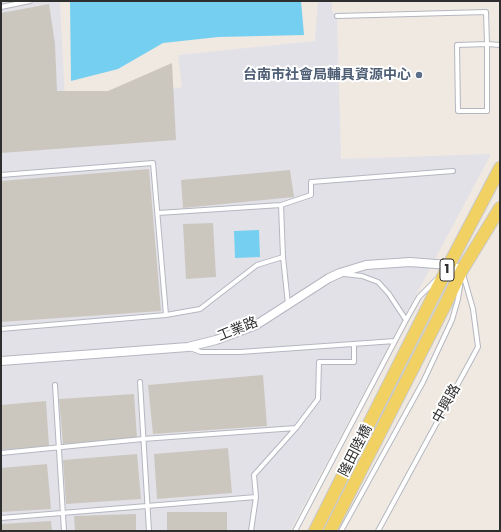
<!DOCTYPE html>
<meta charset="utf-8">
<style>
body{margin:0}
#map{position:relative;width:501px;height:532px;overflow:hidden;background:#efe9e1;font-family:Poppins,sans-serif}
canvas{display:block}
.frame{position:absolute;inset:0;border:2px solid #2e2e2e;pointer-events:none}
</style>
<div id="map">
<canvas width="501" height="532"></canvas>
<div class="frame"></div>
</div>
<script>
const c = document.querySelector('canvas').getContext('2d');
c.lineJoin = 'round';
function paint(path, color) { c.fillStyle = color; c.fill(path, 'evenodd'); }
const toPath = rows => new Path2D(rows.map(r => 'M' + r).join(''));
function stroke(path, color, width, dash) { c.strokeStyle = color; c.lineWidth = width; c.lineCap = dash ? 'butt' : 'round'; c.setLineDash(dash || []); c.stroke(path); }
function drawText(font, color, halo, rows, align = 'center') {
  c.font = font + ' Poppins,"Noto Sans TC",sans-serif'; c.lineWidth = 4; c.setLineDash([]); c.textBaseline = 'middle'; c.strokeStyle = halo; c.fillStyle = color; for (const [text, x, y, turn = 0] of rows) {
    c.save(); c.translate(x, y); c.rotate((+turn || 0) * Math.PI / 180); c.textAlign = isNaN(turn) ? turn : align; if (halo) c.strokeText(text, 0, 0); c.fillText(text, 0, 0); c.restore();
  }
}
paint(toPath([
 [1,1,60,1,65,100,127,100,182,87,178,55,315,41,318,1,332,1,332,11,337,16,341,159,491,154,290,531,1,531]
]), '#e3e1e8');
paint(toPath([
 [70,1,301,1,304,35,218,37,163,43,118,69,71,81],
 [259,230,260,257,235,258,234,231]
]), '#75cff0');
paint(toPath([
 [49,4,55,44,57,91,108,91,172,63,176,140,1,153,1,13],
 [149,169,161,311,1,322,1,181],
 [290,170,294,197,183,208,181,180],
 [213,223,216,277,186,279,183,224],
 [263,375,267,426,153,434,148,385],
 [134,394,137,438,63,444,59,399],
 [46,401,49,446,1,450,1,405],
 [228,448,232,493,157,499,154,454],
 [137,454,141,499,66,504,63,460],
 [47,464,51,509,1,512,1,468],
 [167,512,227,512,227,531,167,531],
 [136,514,136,531,75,531,74,516],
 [51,521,52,531,1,531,1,524]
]), '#cbc7bf');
const service = toPath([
 [1,7,30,1],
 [337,16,486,12,487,44,487,111,458,111,457,45,487,44,500,45],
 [1,175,153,163,166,315],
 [281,205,283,257],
 [158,213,281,205,311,195,311,182,453,171],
 [344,274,362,276,378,282,389,294,406,320],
 [1,329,166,315,200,309,257,265,283,257,288,304],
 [190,348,201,352,240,352,395,341],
 [140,382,149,531],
 [55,385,64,531],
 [1,453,143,439,296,428],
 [1,518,256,497],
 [251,531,256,497,254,475,296,428,318,399,319,362,354,362,354,344],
 [295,531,406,320,419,297,437,279],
 [341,531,423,382,452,320,458,299,460,286],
 [378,531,478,347,473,309,463,274]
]);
const minor = toPath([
 [1,361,188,347,216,340,256,325,329,278,340,273,366,265,410,262,449,265,462,270]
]);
const primary = toPath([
 [315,531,449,265,500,168],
 [330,531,446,303,462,270,500,208]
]);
stroke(service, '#b4b7c1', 6);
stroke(minor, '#b4b7c1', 10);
stroke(primary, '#c9c9c9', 14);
stroke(service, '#fff', 4);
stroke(minor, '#fff', 8);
stroke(primary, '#f2d163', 12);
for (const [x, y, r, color] of [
 [419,75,4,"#5c6f8a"]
]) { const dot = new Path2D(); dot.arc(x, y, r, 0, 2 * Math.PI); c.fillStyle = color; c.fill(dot); stroke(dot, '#fff', 1.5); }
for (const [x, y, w] of [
 [447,270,14]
]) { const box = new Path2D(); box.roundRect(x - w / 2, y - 11, w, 22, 3); c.fillStyle = '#fff'; c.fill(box); stroke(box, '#2e2e2e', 1); }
drawText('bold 13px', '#2e2e2e', null, [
 ["1",447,270]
]);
drawText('bold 14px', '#4e5e75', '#fff', [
 ["台南市社會局輔具資源中心",411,75]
], 'right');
drawText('14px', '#2e2e2e', '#fff', [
 ["工業路",238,330,-22],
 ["中興路",447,404,-61],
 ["隆田陸橋",356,451,-63]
]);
</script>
